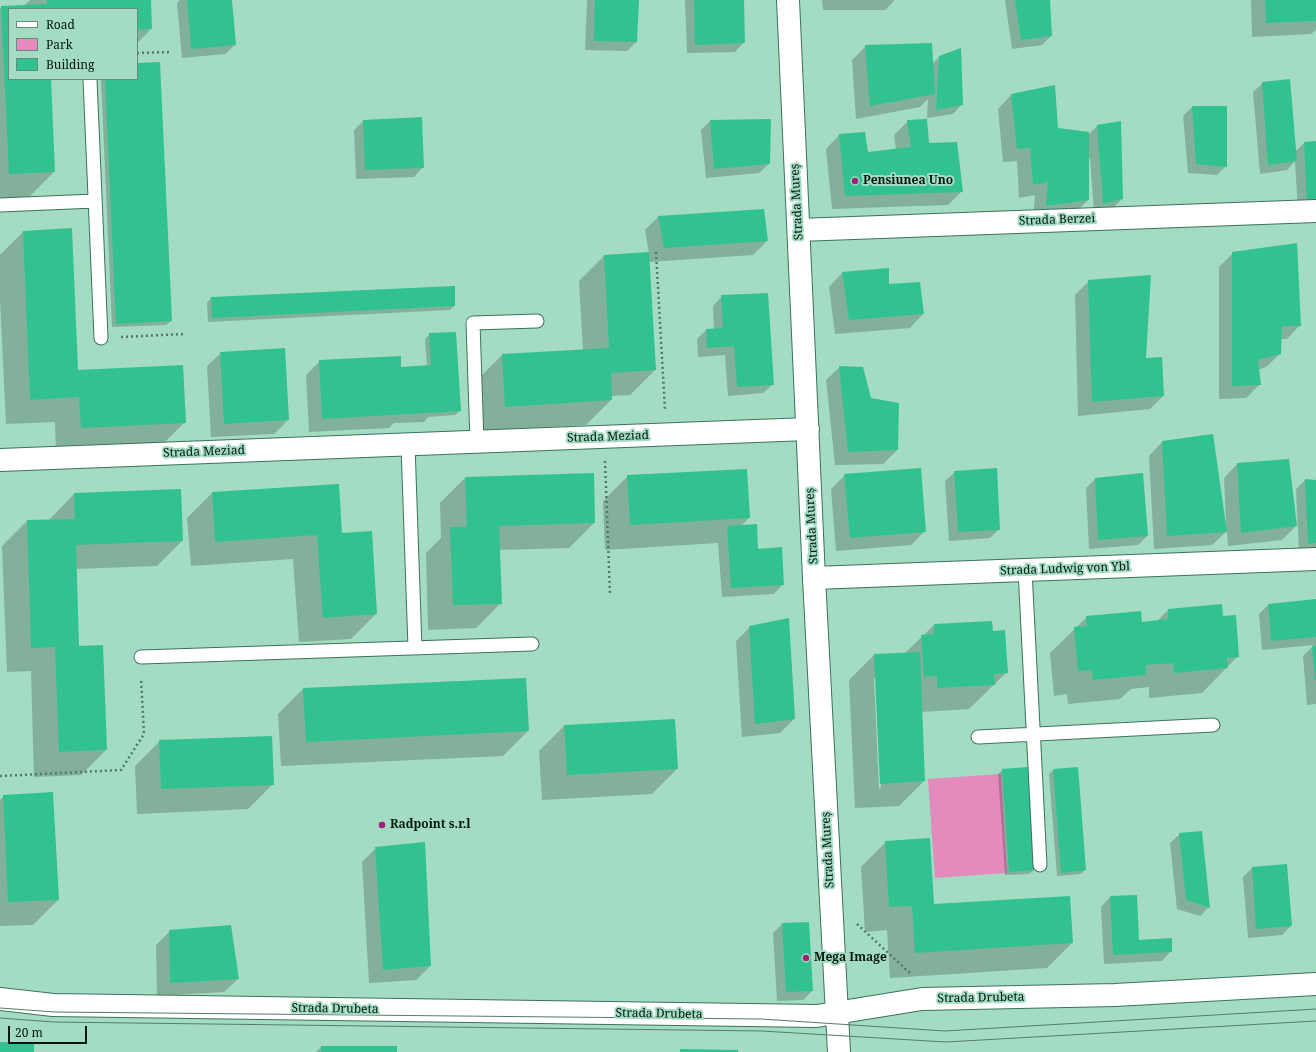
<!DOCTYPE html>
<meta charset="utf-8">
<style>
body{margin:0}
#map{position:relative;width:1316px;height:1052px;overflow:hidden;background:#a3dcc2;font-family:"Noto Serif",serif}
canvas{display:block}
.legend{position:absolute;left:8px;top:8px;width:130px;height:72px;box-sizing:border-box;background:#a3dcc2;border:1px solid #638d7a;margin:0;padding:5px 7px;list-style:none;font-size:12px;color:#02170e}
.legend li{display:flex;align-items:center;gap:8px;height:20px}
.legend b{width:20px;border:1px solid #638d7a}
.scale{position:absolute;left:8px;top:1026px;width:79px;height:18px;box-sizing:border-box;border:2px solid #02170e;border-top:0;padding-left:5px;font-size:12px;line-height:14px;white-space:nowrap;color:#02170e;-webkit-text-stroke:3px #a3dcc2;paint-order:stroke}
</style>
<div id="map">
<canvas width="1316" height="1052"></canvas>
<ul class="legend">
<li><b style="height:5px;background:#fff"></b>Road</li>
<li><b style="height:11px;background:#e48bbe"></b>Park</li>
<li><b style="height:11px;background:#32c291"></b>Building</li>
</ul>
<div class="scale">20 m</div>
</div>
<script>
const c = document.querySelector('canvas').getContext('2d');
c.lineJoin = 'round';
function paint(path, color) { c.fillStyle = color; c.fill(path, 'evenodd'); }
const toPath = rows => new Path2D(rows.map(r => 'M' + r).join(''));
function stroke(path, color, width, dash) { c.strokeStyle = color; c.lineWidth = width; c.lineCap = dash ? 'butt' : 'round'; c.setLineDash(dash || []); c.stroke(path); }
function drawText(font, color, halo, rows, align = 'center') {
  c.font = font + ' "Noto Serif",serif'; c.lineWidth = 4; c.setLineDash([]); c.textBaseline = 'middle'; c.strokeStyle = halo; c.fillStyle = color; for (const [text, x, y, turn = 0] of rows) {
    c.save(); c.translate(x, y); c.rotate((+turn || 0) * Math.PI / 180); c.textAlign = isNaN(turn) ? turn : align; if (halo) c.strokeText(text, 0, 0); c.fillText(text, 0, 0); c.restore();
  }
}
paint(toPath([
 [1001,774,1007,873,935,878,928,779]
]), '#e48bbe');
paint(toPath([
 [30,0,150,0,151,29,137,43,137,9,9,9,9,79,50,79,54,172,29,197,0,198,0,8,24,6],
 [180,0,231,0,235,45,225,54,182,58,177,3],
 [587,0,638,0,636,42,627,51,585,50],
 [685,0,743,0,744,42,735,52,687,53],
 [822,0,894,0,894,1,885,10,823,10],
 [1005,0,1049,0,1051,36,1042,45,1012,49],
 [1251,0,1316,0,1316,30,1311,34,1252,37],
 [866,46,932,64,939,57,962,104,953,114,927,118,928,99,920,107,856,119,852,60],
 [137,64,171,321,166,325,112,327,101,79,137,79],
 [1263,83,1295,152,1304,143,1316,142,1316,210,1298,213,1295,161,1287,170,1260,174,1253,92],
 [1011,95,1057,129,1088,135,1097,126,1122,199,1113,208,1094,212,1090,158,1088,158,1088,200,1074,214,1033,219,1035,195,1019,198,1017,161,1003,162,998,109],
 [1192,107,1226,166,1217,175,1188,173,1183,116],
 [363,121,423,167,414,177,356,179,354,130],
 [710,121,769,164,759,173,706,178,701,130],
 [908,121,962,191,948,205,832,209,826,149,839,135,867,153,896,150,894,135],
 [658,217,767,241,753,255,649,262,655,370,630,395,611,396,611,400,586,425,480,431,477,380,502,355,583,350,579,281,604,256,649,253,645,230],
 [71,230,77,371,185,422,160,447,56,452,55,422,6,424,0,299,0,255,23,232],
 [1233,253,1300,325,1287,339,1281,339,1280,354,1266,367,1258,370,1260,384,1246,398,1219,399,1219,267],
 [842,273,923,314,910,328,835,334,829,287],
 [1089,281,1145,359,1163,396,1150,409,1078,416,1075,295],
 [722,296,773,384,763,393,728,396,725,355,698,357,697,339,706,330,714,330,713,306],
 [211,298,454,306,450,310,208,322,207,303],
 [430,334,460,411,455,415,428,417,424,422,394,423,389,428,309,432,306,375,320,361,400,368,427,367,425,339],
 [221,353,288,420,274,434,211,437,207,366],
 [840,367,870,399,897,450,883,464,835,465,826,380],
 [1162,442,1225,522,1226,522,1224,478,1237,464,1296,526,1282,540,1228,546,1227,531,1212,545,1154,549,1149,456],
 [955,472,999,529,990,538,949,541,945,481],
 [845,475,925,531,911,545,836,551,831,489],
 [628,476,749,518,741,526,783,584,774,594,722,597,718,543,605,550,603,501],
 [465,478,594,523,569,548,499,550,501,603,476,628,428,630,426,553,441,538,440,503],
 [1095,479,1147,536,1138,545,1089,549,1086,488],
 [1305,480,1316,481,1316,551,1299,553,1296,489],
 [212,493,341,534,376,614,351,639,299,642,293,559,191,566,187,518],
 [74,494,182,541,157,566,76,569,78,647,106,750,81,775,34,777,31,671,7,672,2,546,27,521,49,520],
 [1316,600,1316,704,1307,705,1303,656,1314,645,1262,650,1259,614,1268,605],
 [1168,610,1222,617,1238,656,1202,693,1149,698,1149,687,1131,689,1120,699,1068,704,1067,694,1054,696,1050,653,1087,617,1142,623,1157,621],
 [934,625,992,632,1006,673,969,709,921,712,924,781,899,806,855,808,849,680,874,655,904,654],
 [874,678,876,678,881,788,879,789],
 [750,627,794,719,780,733,742,737,736,641],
 [303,689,528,731,503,756,281,766,278,714],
 [564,726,677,769,652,794,542,800,539,751],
 [160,741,273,784,248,809,137,814,135,766],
 [1002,770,1034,870,1029,874,1005,875,998,774],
 [1053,770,1085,870,1081,874,1057,876,1049,774],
 [4,796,58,900,33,925,0,926,0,800],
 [1180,834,1209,907,1200,916,1177,909,1170,843],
 [886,842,933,905,1072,943,1047,968,890,978,887,930,865,932,861,867],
 [376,848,430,966,416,980,369,983,362,862],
 [1252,868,1291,926,1282,935,1248,938,1243,877],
 [1136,896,1138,941,1171,951,1162,961,1104,964,1101,907,1110,897],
 [782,924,812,991,803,1000,777,1001,773,933],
 [170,931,238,979,224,992,157,996,156,945],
 [321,1047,396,1052,316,1052]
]), '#0003');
paint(toPath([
 [47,0,151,0,152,29,137,30,137,9,9,9,9,79,51,79,55,172,9,174,1,6,47,4],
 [187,0,232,0,236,45,191,49],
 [595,0,639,0,637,42,594,41],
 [694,0,744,0,745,43,695,45],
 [1015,0,1050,0,1052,36,1021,40],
 [1265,0,1316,0,1316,21,1266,23],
 [932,43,935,94,870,106,865,45],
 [961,48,963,105,936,110,939,56],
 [160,62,172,321,116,324,105,79,137,79,137,63],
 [1290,79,1297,161,1268,165,1262,82],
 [1055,85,1058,128,1089,132,1089,200,1046,206,1048,182,1033,185,1030,148,1017,149,1011,94],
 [1192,106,1227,106,1227,167,1196,164],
 [422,117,424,168,365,170,363,120],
 [771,119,770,164,714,169,710,120],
 [927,119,929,143,957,142,963,192,845,196,839,134,865,132,868,152,911,147,907,120],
 [1121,121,1123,199,1103,204,1097,125],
 [1316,141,1316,203,1307,205,1304,142],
 [764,209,768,241,664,248,658,216],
 [72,228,78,370,183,365,186,423,81,428,79,397,30,400,23,231],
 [1297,243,1301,326,1282,326,1281,354,1258,360,1261,385,1232,386,1232,252],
 [649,252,656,370,611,373,612,400,505,407,502,354,609,348,604,255],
 [889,268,889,284,920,282,924,314,849,320,842,272],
 [1151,275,1146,358,1162,357,1164,396,1092,402,1088,280],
 [455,286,455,306,212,318,211,297],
 [768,293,774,385,737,387,734,346,707,348,706,329,723,328,721,295],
 [456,332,461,411,322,419,319,360,401,356,401,367,431,365,429,333],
 [285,348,289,420,224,424,220,352],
 [839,366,863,367,871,398,899,403,898,450,848,452],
 [1213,434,1227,532,1167,536,1162,441],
 [1289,459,1297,526,1241,533,1237,463],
 [921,468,926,532,850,538,844,474],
 [997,468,1000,530,958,532,954,471],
 [747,469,750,518,630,525,627,475],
 [594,473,595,523,499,526,502,604,453,605,450,527,467,527,465,477],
 [1143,473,1148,536,1098,540,1095,478],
 [1305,479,1316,480,1316,543,1308,544],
 [339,484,342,533,372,531,377,614,323,618,317,535,215,542,212,492],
 [181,489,183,541,76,545,79,646,103,645,107,750,59,752,55,647,31,648,27,520,75,519,74,493],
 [757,524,758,549,782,547,784,585,731,588,727,526],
 [1316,599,1316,637,1271,641,1268,604],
 [1222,604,1223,616,1236,615,1239,657,1227,658,1228,668,1174,673,1173,663,1146,665,1146,675,1093,680,1092,670,1078,671,1074,627,1087,626,1086,616,1141,611,1142,622,1168,619,1168,609],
 [789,618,795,719,755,724,749,626],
 [992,621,993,631,1005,630,1008,673,994,674,995,685,937,688,937,676,924,677,921,635,934,634,934,624],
 [1316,645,1316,680,1315,680,1312,646],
 [920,652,925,781,880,784,874,654],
 [526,678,529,731,306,742,303,688],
 [675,719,678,769,567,775,564,725],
 [272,736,274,785,161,789,159,740],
 [1028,767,1035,870,1009,872,1002,769],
 [1078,767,1086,870,1061,873,1053,769],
 [53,792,59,900,8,902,3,795],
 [1202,831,1210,908,1186,900,1179,833],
 [930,838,934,904,1070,896,1073,943,915,953,912,906,889,907,885,841],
 [425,842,431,966,383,970,375,847],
 [1287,864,1292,926,1256,929,1252,867],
 [1137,895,1139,940,1172,938,1172,952,1113,955,1110,896],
 [809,922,813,991,786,992,782,923],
 [231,925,239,979,170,983,169,930],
 [0,1042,34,1043,34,1052,0,1052],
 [321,1046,397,1046,397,1052,321,1052],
 [680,1049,738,1050,738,1052,680,1052]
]), '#32c291');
const service = toPath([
 [90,79,101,338],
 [0,205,95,201],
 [477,442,473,323,537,321],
 [408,445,415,648],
 [1025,570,1040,865],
 [141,657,532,644],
 [978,737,1213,725]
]);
const minor = toPath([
 [799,230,1316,211],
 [0,460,808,429],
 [814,578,1316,559]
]);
const tertiary = toPath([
 [788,0,814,578,839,1052],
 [0,999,53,1005,817,1016,922,999,1115,995,1316,984]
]);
stroke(service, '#3c725c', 15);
stroke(minor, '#3c725c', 24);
stroke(tertiary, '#3c725c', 24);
stroke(toPath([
 [137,53,172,52],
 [656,252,665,410],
 [121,337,184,334],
 [605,461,610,595],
 [0,776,121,770,144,734,141,678],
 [857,924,912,975]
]), '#527867', 2.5, [2, 3]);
stroke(service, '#fff', 13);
stroke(minor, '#fff', 22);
stroke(tertiary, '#fff', 22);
stroke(toPath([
 [0,1008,55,1012,761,1019,945,1031,1316,1009],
 [0,1018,54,1022,762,1031,946,1042,1316,1021]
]), '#557c6a', 1);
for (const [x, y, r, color] of [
 [855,181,4,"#9f2276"],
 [382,825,4,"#9f2276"],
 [806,958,4,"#9f2276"]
]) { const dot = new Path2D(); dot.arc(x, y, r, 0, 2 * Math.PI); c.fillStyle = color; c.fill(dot); stroke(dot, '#a3dcc2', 1.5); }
drawText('bold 12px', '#02170e', '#a3dcc2', [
 ["Pensiunea Uno",863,181],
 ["Radpoint s.r.l",390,825],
 ["Mega Image",814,958]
], 'left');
drawText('12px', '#02170e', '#a3dcc2', [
 ["Strada Mureș",797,202,-93],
 ["Strada Berzei",1057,220,-2],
 ["Strada Meziad",608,437,-2],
 ["Strada Meziad",204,452,-2],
 ["Strada Mureș",812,526,-93],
 ["Strada Ludwig von Ybl",1065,569,-2],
 ["Strada Mureș",828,850,-93],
 ["Strada Drubeta",981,998,-1],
 ["Strada Drubeta",335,1009,1],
 ["Strada Drubeta",659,1014,1]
]);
</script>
